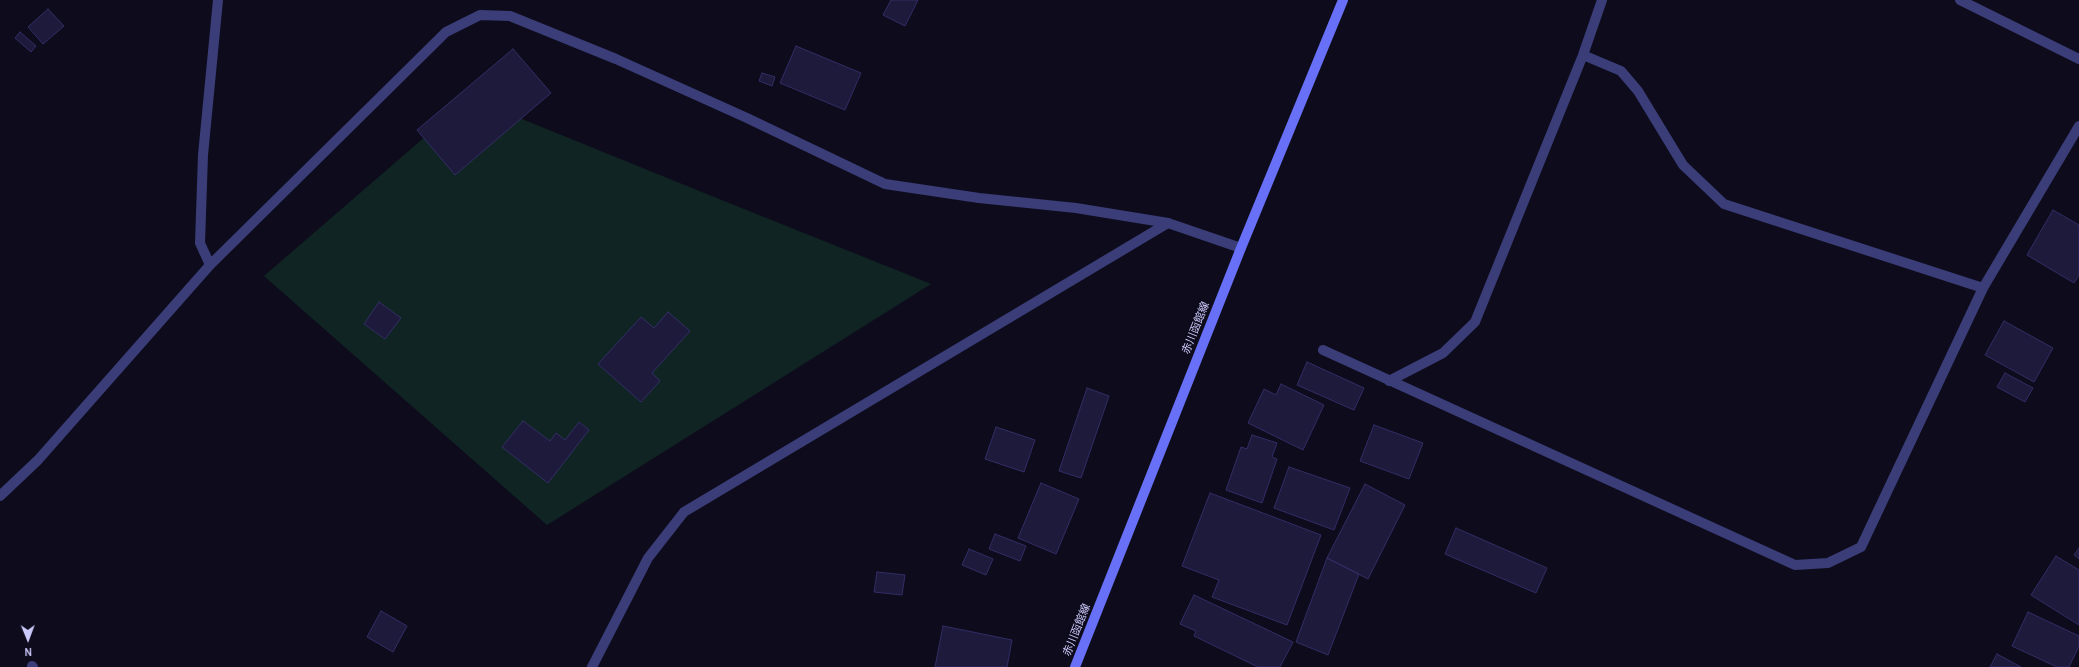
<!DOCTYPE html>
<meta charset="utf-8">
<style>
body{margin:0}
#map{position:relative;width:2079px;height:667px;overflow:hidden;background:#0e0c1c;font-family:Karla,sans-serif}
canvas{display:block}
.north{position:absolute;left:8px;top:619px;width:40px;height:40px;-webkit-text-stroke:3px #0e0c1c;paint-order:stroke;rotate:179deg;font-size:11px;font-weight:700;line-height:16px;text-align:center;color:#cccafc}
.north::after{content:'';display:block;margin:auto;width:14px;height:18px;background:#cccafc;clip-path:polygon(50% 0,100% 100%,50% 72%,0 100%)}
</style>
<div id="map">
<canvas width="2079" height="667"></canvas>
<div class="north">N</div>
</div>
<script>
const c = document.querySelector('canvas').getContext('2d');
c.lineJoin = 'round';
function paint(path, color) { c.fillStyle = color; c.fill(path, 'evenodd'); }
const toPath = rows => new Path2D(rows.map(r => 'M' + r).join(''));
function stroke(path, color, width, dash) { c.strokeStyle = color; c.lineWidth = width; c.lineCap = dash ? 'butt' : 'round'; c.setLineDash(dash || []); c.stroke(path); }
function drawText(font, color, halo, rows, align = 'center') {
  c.font = font + ' Karla,"Noto Sans JP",sans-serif'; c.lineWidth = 3; c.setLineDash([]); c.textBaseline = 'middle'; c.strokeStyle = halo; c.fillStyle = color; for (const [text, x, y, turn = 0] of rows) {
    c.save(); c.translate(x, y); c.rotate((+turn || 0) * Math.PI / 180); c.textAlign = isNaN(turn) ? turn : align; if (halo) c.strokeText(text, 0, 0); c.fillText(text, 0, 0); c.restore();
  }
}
paint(toPath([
 [470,98,724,201,931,284,547,525,264,276]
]), '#102523');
const building = toPath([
 [891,0,918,0,905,26,883,15,891,0],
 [48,9,64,26,43,44,28,27,48,9],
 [20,32,36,46,31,52,15,38,20,32],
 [796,46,861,73,845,110,780,83,796,46],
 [513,49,551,93,455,175,417,130,513,49],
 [762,73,775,77,772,86,759,81,762,73],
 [2053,210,2079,225,2079,275,2074,283,2027,255,2053,210],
 [379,302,401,318,385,339,364,324,379,302],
 [668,312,690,331,652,373,660,381,641,402,598,364,641,317,654,328,668,312],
 [2004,321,2053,348,2034,382,1985,355,2004,321],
 [1307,362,1364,388,1354,410,1297,385,1307,362],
 [2005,373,2033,388,2025,402,1997,387,2005,373],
 [1281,384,1324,405,1303,450,1248,423,1264,389,1276,395,1281,384],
 [1087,388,1109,396,1081,478,1059,471,1087,388],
 [523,421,550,441,556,433,565,440,579,422,589,430,548,483,502,447,523,421],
 [1374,425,1423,443,1409,479,1360,461,1374,425],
 [996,427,1035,440,1024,472,985,459,996,427],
 [1252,435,1277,443,1272,457,1277,459,1262,503,1226,490,1241,447,1247,449,1252,435],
 [1289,467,1350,488,1334,530,1274,508,1289,467],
 [1041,483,1079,499,1056,554,1018,538,1041,483],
 [1365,484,1405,505,1368,579,1327,558,1365,484],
 [1210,493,1321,535,1287,625,1212,597,1219,580,1182,566,1210,493],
 [1456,528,1547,568,1536,593,1445,554,1456,528],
 [995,534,1026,546,1020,561,989,549,995,534],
 [2079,548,2079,559,2074,555,2079,548],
 [969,549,993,559,986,575,962,565,969,549],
 [2056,556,2079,570,2079,625,2031,595,2056,556],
 [1327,558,1359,574,1328,655,1296,642,1327,558],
 [877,572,905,575,902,595,874,592,877,572],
 [1194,595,1293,642,1280,667,1258,667,1194,636,1196,631,1180,624,1194,595],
 [381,611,407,626,393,652,367,637,381,611],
 [2028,612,2079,636,2079,646,2069,667,2057,667,2012,646,2028,612],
 [943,626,1012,640,1007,667,935,667,943,626],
 [1997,654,2021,667,1990,667,1997,654]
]);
paint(building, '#1d1a3b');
stroke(building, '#332d66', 1);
stroke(toPath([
 [1960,0,2079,59],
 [1583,55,1621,71,1638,91,1683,165,1724,204,1983,288],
 [1323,350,1795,565,1828,563,1861,547,1983,288,2079,126],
 [1389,381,1443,353,1475,322,1583,55,1602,0],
 [32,666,33,667],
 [592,667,648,558,684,512,1168,223]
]), '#3a3d78', 10);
stroke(toPath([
 [210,265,200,243,203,155,218,0],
 [0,496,38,460,210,265,446,32,480,15,510,16,616,59,747,118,885,184,979,198,1076,208,1168,223,1241,248]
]), '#3a3d78', 10);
stroke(toPath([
 [1075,667,1241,248,1343,0]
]), '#6770f6', 10);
drawText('11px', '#cccafc', '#0e0c1c', [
 ["赤川函館線",1196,328,-68],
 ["赤川函館線",1077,630,-68]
]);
</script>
